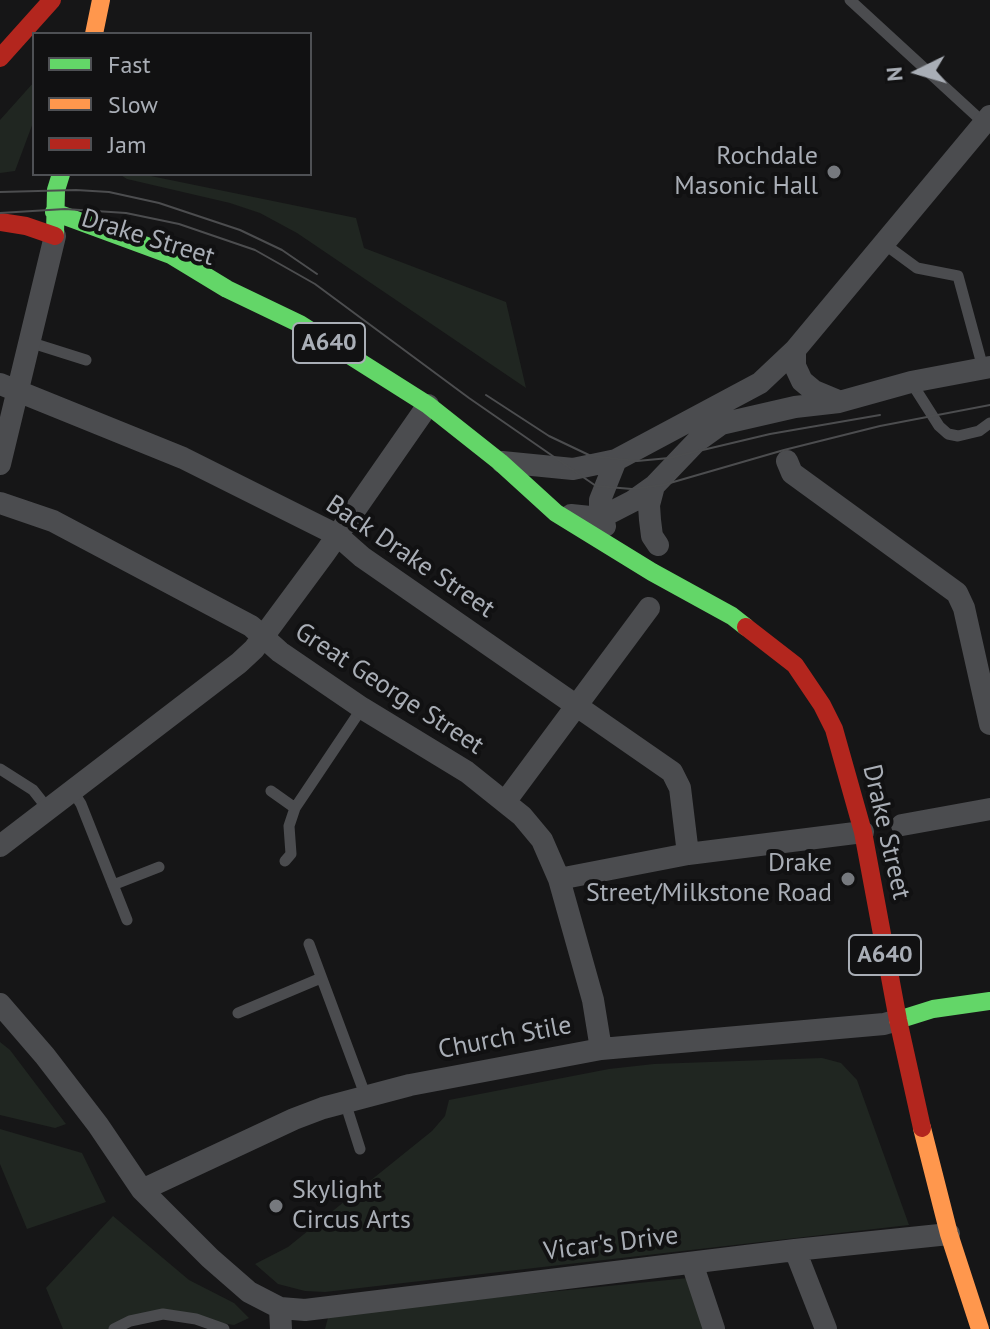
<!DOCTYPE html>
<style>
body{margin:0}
#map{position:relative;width:990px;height:1329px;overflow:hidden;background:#161617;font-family:"PT Sans",sans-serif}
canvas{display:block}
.legend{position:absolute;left:32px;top:32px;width:280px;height:144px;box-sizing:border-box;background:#111112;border:2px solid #4e5054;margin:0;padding:10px 14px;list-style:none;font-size:24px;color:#a9aeb6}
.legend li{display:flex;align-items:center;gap:16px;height:40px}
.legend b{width:40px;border:2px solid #4e5054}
.north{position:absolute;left:878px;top:32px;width:80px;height:80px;-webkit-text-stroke:6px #111112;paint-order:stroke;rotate:265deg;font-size:22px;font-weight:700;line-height:32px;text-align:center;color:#a9aeb6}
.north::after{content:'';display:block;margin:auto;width:28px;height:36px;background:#a9aeb6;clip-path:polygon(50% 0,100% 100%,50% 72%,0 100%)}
</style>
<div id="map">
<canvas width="990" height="1329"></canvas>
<ul class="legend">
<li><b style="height:10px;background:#63d668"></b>Fast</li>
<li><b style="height:10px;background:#ff974d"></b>Slow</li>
<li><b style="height:10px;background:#b3261e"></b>Jam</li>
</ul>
<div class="north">N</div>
</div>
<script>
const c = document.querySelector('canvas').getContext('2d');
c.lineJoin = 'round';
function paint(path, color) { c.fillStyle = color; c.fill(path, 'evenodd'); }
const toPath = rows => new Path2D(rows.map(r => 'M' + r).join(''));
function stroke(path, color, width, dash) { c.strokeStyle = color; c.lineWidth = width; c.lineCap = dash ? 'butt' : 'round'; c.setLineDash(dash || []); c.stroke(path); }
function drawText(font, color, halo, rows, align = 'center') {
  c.font = font + ' "PT Sans",sans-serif'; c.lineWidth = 8; c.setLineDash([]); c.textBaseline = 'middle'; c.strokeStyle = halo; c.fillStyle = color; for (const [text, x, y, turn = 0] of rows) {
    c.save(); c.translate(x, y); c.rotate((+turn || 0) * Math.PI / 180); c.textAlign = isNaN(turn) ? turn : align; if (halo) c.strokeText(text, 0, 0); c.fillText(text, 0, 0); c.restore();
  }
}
paint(toPath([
 [34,82,34,120,15,171,0,173,0,120],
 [119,174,141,174,356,218,364,248,506,302,526,388,297,233,260,213,230,203,127,179],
 [0,1042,10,1050,66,1124,55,1128,0,1115],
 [822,1058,841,1063,857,1080,909,1225,325,1292,305,1291,278,1284,255,1264,288,1247,432,1131,445,1116,449,1100,609,1069,654,1064],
 [0,1129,82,1153,106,1202,27,1229,0,1164],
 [113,1216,189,1280,234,1303,249,1318,234,1325,161,1313,111,1329,63,1329,46,1288],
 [688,1278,705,1329,325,1329,329,1314]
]), '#202621');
stroke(toPath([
 [850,0,984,123],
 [883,243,917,268,958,276,983,368],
 [29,342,86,360],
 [911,382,939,426,948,434,958,436,979,431,990,423],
 [0,769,33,790,48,809],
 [72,790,81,804,127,920],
 [271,791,295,808],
 [285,861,291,854,289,826,295,808,362,708],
 [113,885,159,867],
 [309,944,366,1097],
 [238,1013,321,978],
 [345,1102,360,1149],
 [114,1329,130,1321,163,1314,196,1319,224,1329]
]), '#4b4c4f', 11);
stroke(toPath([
 [795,350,795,366,802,381,814,391,838,401],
 [0,384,183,458,337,535,362,557,672,772,680,788,688,854],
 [787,461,792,473,957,593,964,608,990,724],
 [502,462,573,469,616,460,760,383,795,350,990,116],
 [0,464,55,236],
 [654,486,649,505,650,520,652,536,658,545],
 [0,503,53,521,251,626,280,652,362,708,467,772,522,816,542,840,559,879,593,1000,601,1049],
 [571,515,600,518,633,501,654,486,696,442,721,424,795,407,839,402,911,382,990,367],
 [605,526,600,518,600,500,616,460],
 [505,802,649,608],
 [902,825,990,809],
 [0,846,239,663,254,649,325,553,428,405],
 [559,879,688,854,863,832],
 [0,1004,45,1056,98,1125,142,1190,210,1258,249,1292,280,1308,281,1329],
 [142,1190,294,1119,323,1108,410,1085,601,1049,884,1024,898,1020],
 [795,1250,826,1329],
 [692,1263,714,1329],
 [280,1308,305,1310,795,1250,949,1234]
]), '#4b4c4f', 22);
stroke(toPath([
 [54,212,171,255,227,289,300,324,428,405,500,462,556,513,652,572,732,616,746,627],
 [55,234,56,190,61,174],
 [898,1020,933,1009,990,1001]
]), '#63d668', 18);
stroke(toPath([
 [94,34,101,0],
 [922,1128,949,1234,980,1329]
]), '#ff974d', 18);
stroke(toPath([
 [0,58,52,0],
 [0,222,26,226,55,236],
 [746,627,795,665,822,705,834,729,863,832,898,1020,922,1128]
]), '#b3261e', 18);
stroke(toPath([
 [0,192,76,190,109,192,159,203,240,230,282,250,317,274],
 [0,213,65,209,126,213,179,224,255,250,315,284,469,398,596,486,632,489,663,485,784,450,880,426,990,405],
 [486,395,549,436,591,456,637,461,669,458,770,434,880,415]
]), '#4c4d4f', 2);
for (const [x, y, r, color] of [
 [834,172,8,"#76797e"],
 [848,879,8,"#76797e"],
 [276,1206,8,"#76797e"]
]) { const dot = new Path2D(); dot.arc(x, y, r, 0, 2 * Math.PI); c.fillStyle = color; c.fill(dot); stroke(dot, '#111112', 3); }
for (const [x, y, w] of [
 [329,343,72],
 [885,955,72]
]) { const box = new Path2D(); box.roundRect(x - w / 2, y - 20, w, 40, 6); c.fillStyle = '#111112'; c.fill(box); stroke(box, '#a9aeb6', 2); }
drawText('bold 24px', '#a9aeb6', null, [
 ["A640",329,343],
 ["A640",885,955]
]);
drawText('26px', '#a9aeb6', '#111112', [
 ["Rochdale",818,157],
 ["Masonic Hall",818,187],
 ["Drake",832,864],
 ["Street/Milkstone Road",832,894],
 ["Skylight",292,1191,"left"],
 ["Circus Arts",292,1221,"left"]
], 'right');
drawText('26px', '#a9aeb6', '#111112', [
 ["Drake Street",148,238,17],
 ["Back Drake Street",410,557,34],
 ["Great George Street",389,689,33],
 ["Drake Street",886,832,77],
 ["Church Stile",505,1038,-11],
 ["Vicar's Drive",611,1244,-7]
]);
</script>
